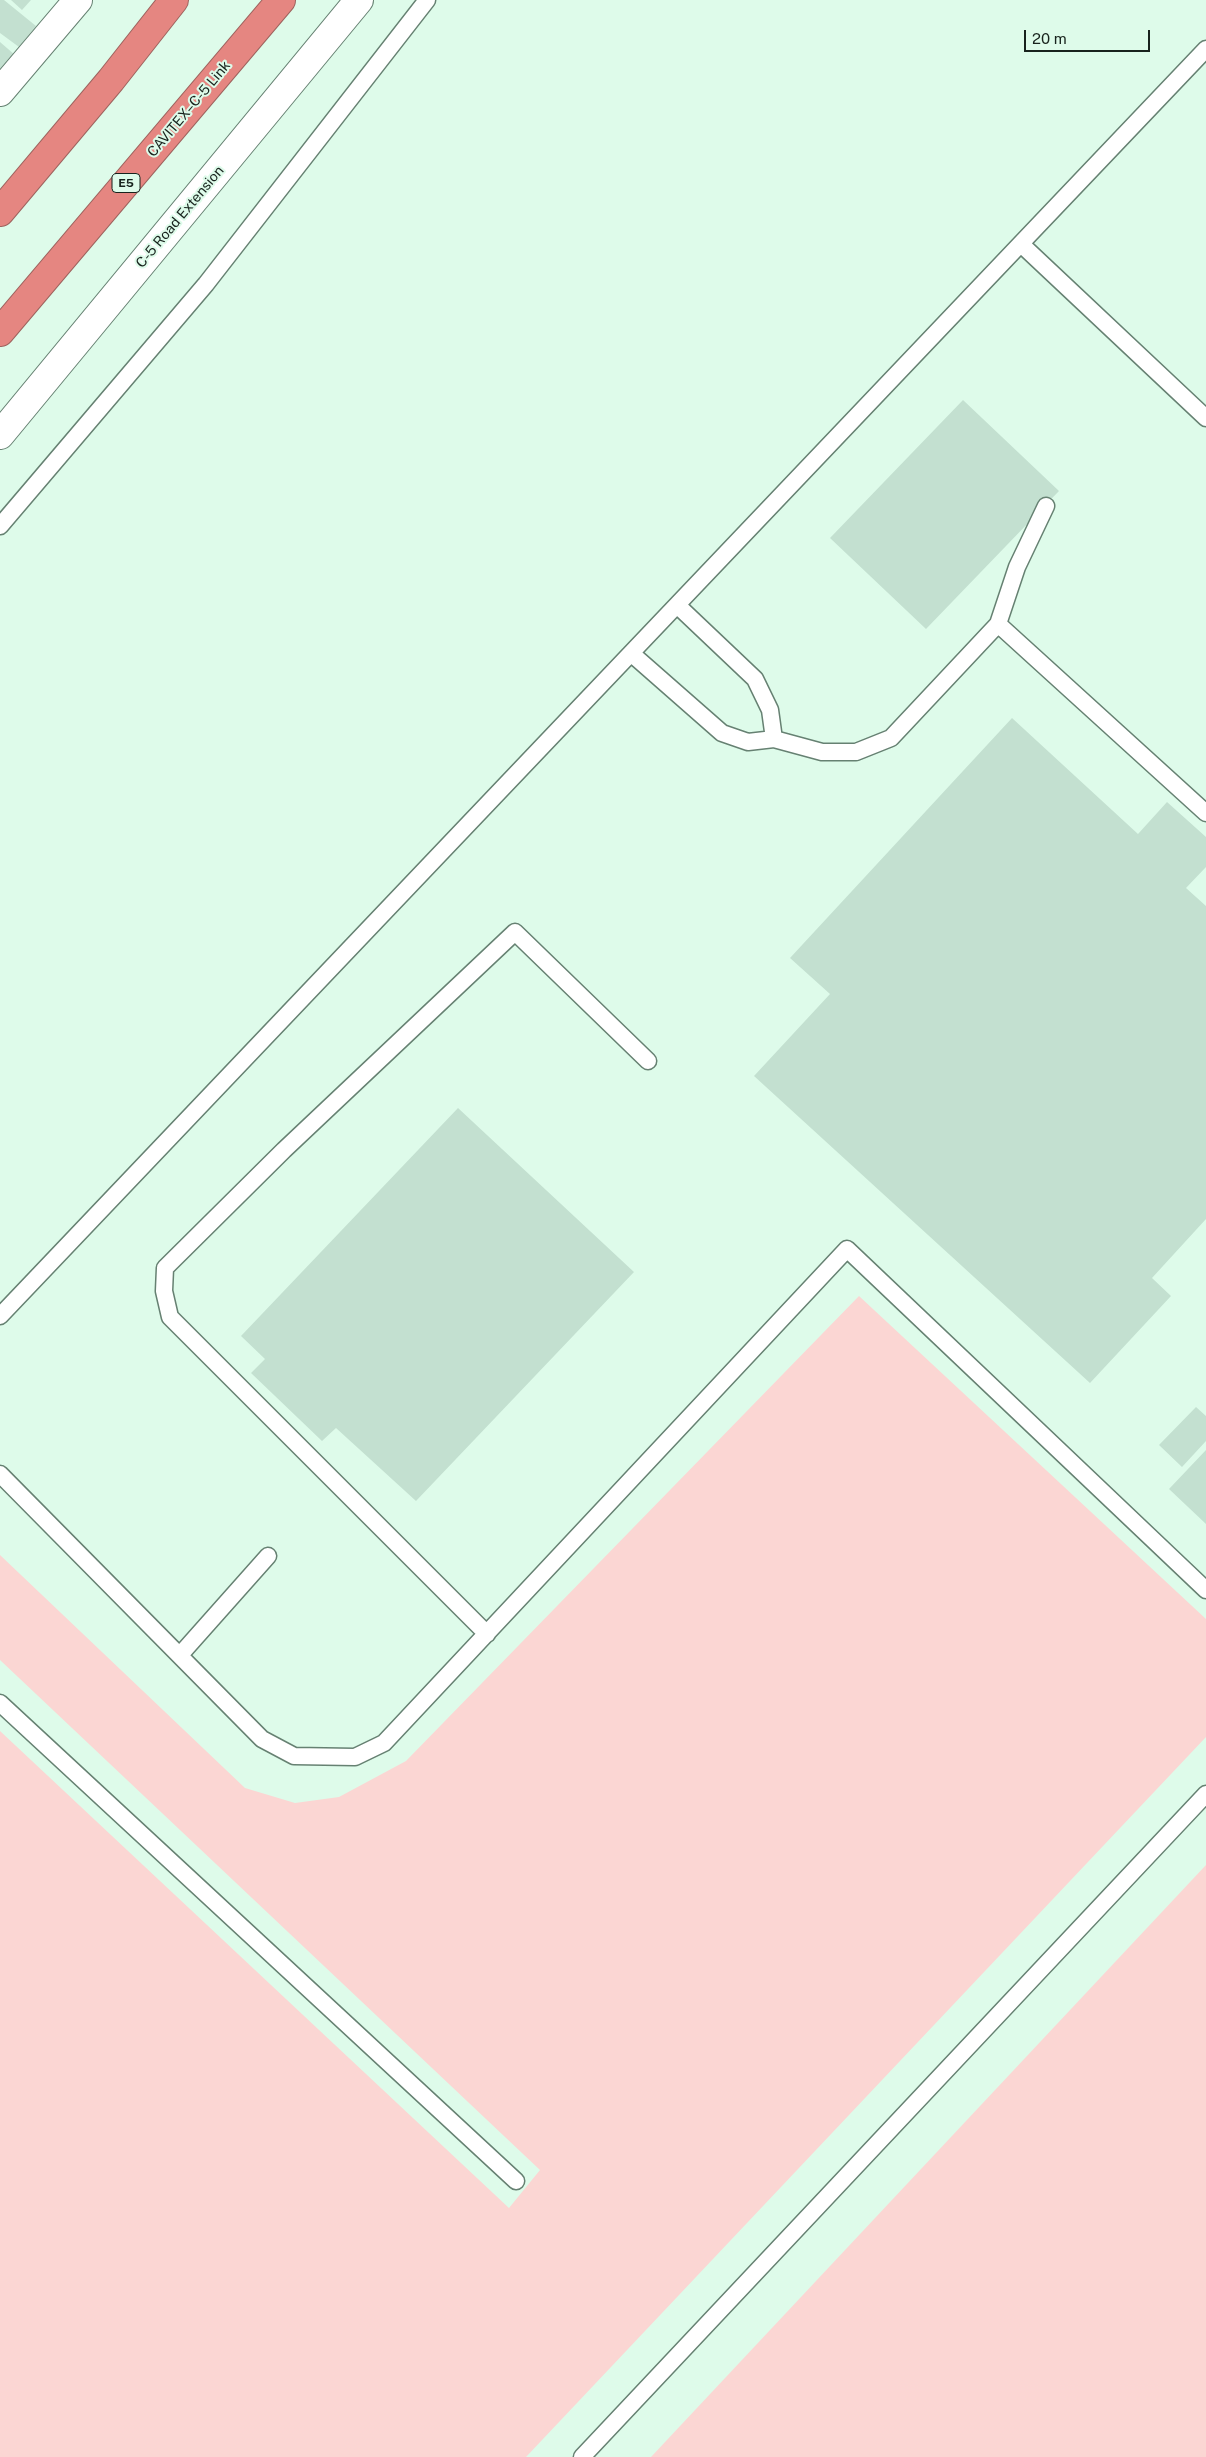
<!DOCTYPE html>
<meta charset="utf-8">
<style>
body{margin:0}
#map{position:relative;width:1206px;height:2457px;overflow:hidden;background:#defbea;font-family:"Public Sans",sans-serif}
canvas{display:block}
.scale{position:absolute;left:1024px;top:30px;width:126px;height:22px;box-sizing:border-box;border:2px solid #18231d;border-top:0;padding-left:6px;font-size:15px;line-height:18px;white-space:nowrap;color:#18231d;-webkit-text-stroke:4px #defbea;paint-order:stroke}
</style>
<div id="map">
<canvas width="1206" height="2457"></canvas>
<div class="scale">20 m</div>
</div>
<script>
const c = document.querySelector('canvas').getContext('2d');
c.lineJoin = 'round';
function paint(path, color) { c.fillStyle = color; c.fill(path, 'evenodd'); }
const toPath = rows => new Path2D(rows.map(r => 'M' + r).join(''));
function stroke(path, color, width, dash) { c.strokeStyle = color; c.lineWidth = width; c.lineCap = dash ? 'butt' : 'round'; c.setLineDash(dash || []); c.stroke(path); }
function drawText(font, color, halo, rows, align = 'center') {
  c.font = font + ' "Public Sans",sans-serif'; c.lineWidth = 4; c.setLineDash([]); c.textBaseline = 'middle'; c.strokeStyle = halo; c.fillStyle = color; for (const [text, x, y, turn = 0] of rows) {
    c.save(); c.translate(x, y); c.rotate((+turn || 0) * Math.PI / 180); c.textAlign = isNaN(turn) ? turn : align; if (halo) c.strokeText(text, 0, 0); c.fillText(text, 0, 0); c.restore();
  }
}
paint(toPath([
 [859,1296,1206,1619,1206,1737,526,2457,0,2457,0,1731,509,2208,540,2170,0,1660,0,1555,245,1788,295,1803,339,1797,406,1761],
 [1206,1865,1206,2457,651,2457]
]), '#fbd6d3');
paint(toPath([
 [0,0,4,0,36,26,19,47,0,33],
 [11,0,31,0,22,10],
 [0,42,15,55,0,73],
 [963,400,1059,491,926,629,830,538],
 [1012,718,1138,834,1167,802,1206,837,1206,867,1186,888,1206,906,1206,1219,1152,1278,1171,1296,1090,1383,754,1076,830,994,790,958],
 [458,1108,634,1272,416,1501,336,1428,322,1441,251,1373,265,1359,241,1336],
 [1196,1407,1206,1416,1206,1441,1182,1467,1159,1445],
 [1206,1450,1206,1524,1169,1489]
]), '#c3e0d0');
const lane = toPath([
 [1021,244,1206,418],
 [0,526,206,284,427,0],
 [677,605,755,679,770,710,774,739],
 [998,624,1206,813],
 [632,654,722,733,748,742,774,739,822,752,856,752,891,738,998,624,1017,567,1046,506],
 [0,1316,1206,49],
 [0,1474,262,1739,294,1756,355,1757,384,1743,847,1249,1206,1590],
 [487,1634,170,1317,164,1291,165,1268,284,1150,515,932,648,1061],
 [180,1655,268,1556],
 [0,1703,516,2181],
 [582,2457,1206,1794]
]);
const secondary = toPath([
 [0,92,78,0],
 [0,435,359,0]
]);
const highway = toPath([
 [0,212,111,80,174,0],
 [0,332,281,0]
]);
stroke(lane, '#668172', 19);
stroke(secondary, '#668172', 30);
stroke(highway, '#9d635e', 30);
stroke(lane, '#fff', 16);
stroke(secondary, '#fff', 28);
stroke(highway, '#e58681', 28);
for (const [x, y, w] of [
 [126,183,28]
]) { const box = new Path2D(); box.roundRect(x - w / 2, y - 9.5, w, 19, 4); c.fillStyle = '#defbea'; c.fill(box); stroke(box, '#18231d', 1); }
drawText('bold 12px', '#18231d', null, [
 ["E5",126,183]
]);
drawText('14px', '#18231d', '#defbea', [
 ["CAVITEX–C-5 Link",189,109,-50],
 ["C-5 Road Extension",180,217,-50]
]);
</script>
